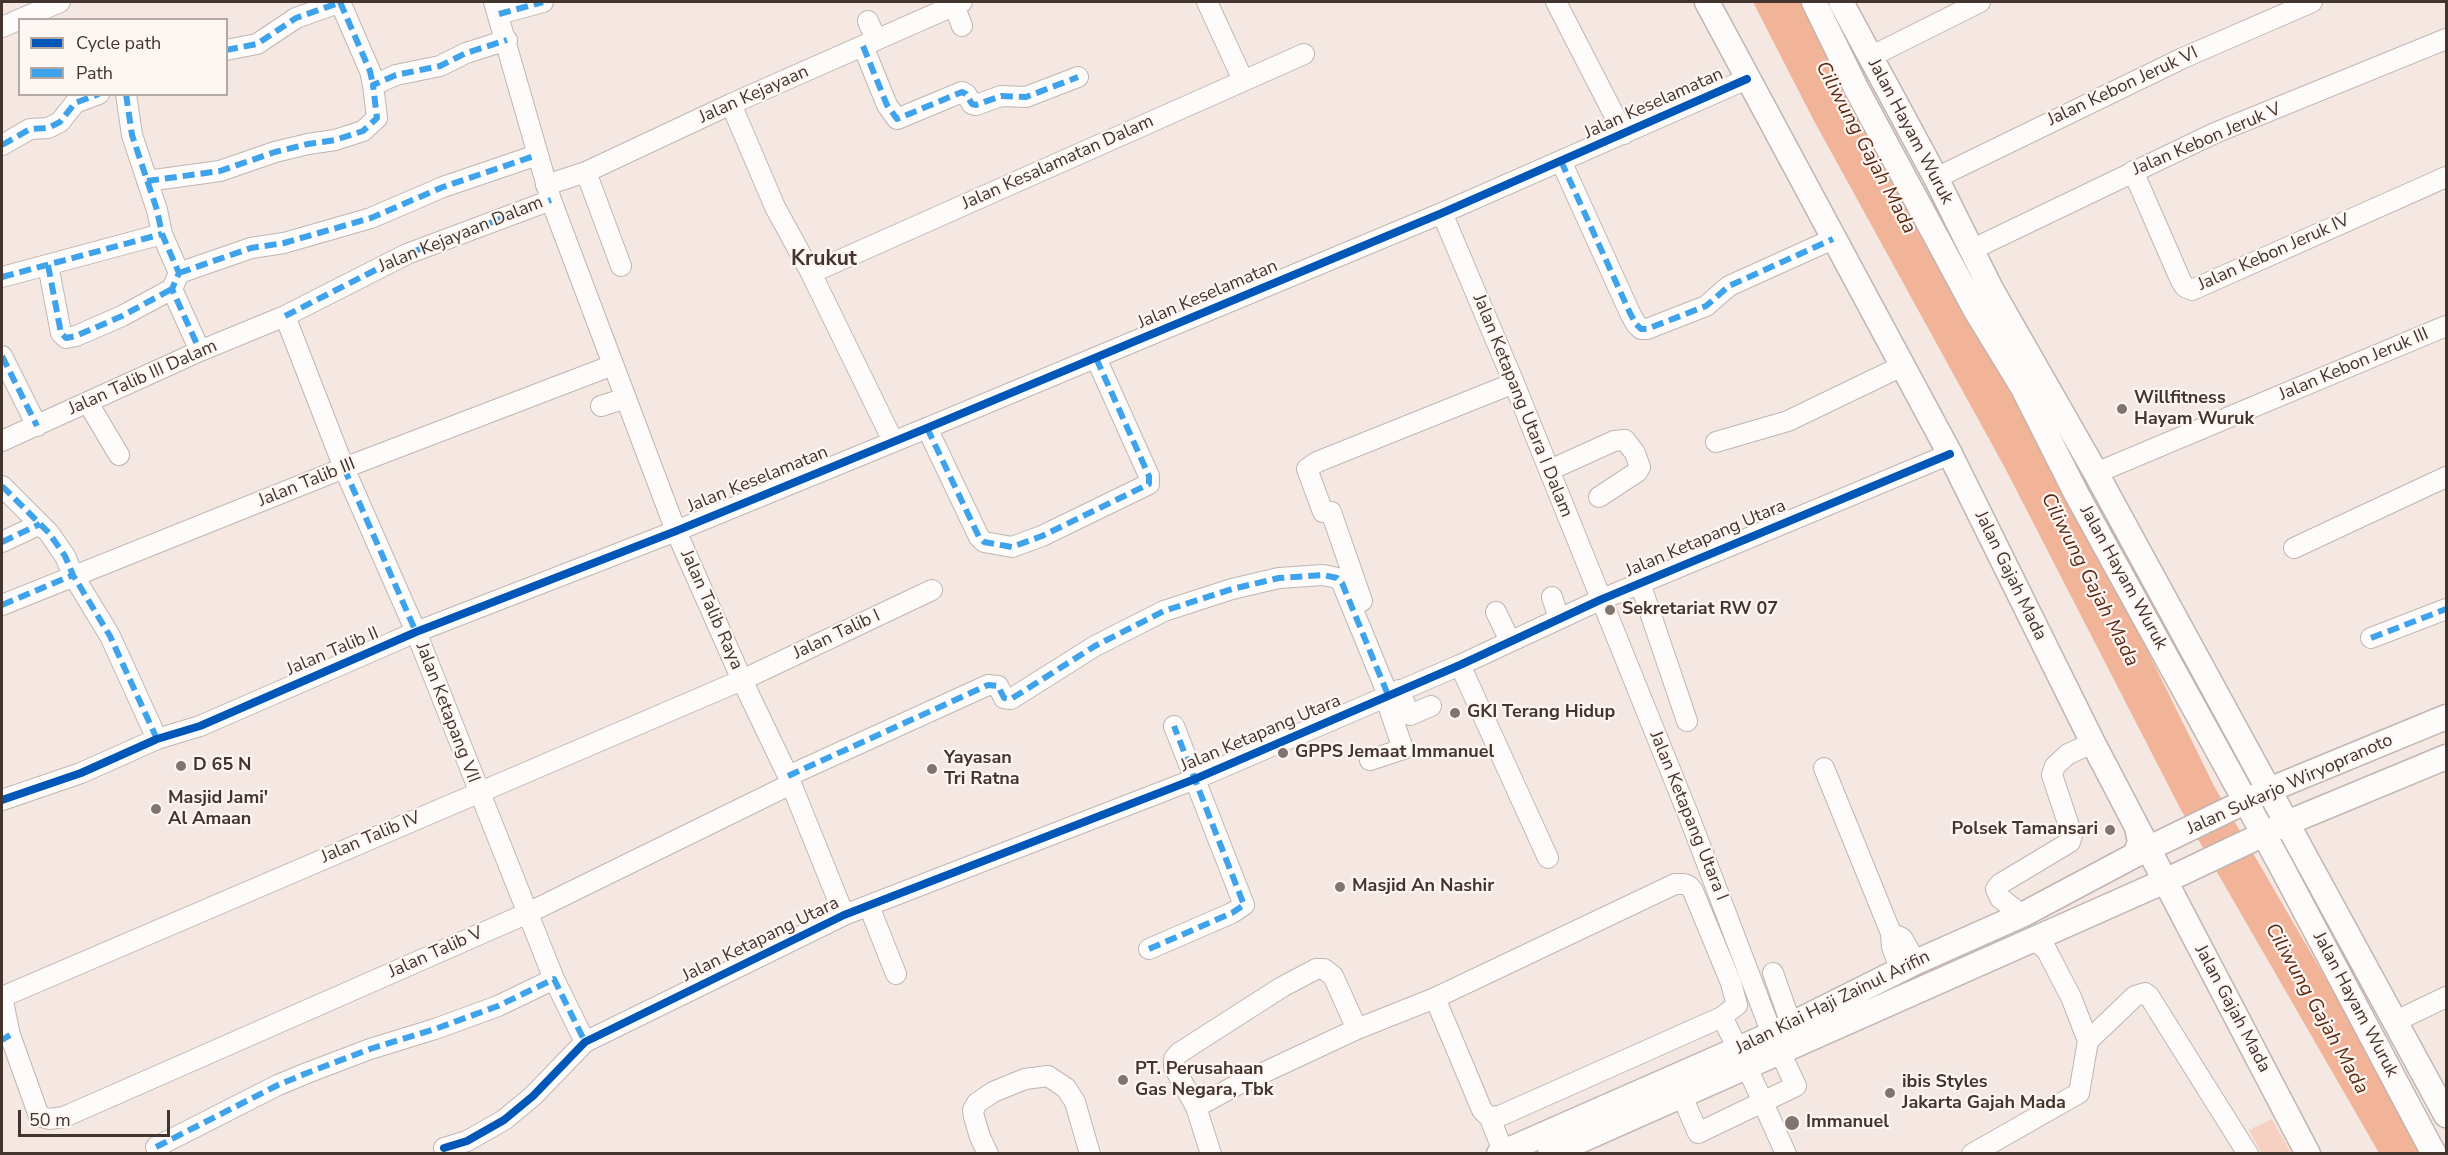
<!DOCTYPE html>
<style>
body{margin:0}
#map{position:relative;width:2448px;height:1155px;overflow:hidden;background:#f5e8e3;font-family:"Nunito Sans",sans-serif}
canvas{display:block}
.frame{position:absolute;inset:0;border:3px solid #43342e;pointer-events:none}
.legend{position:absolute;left:18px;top:18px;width:210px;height:78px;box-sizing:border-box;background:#fef6f3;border:2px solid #b3a8a4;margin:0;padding:8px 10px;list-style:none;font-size:18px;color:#43342e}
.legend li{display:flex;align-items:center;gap:12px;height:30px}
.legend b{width:30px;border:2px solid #b3a8a4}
.scale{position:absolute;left:18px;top:1110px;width:152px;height:27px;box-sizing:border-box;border:3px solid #43342e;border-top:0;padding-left:8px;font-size:18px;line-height:21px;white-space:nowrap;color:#43342e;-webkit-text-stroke:4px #fef6f3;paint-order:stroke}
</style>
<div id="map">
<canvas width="2448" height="1155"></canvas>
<div class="frame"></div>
<ul class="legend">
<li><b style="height:8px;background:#0057b8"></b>Cycle path</li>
<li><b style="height:8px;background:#3fa3eb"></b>Path</li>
</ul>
<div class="scale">50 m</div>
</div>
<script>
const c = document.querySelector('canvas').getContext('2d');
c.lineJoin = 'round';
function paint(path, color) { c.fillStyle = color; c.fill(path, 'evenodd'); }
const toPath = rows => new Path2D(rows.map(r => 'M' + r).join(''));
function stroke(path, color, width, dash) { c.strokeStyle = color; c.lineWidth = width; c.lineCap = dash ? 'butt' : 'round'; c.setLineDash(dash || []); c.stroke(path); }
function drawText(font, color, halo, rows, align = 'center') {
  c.font = font + ' "Nunito Sans",sans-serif'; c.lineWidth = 4.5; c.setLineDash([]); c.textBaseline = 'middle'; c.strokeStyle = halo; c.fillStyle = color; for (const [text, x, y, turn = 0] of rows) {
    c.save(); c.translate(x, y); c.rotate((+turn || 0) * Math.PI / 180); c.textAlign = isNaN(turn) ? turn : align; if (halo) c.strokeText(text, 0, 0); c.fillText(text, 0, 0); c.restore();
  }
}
paint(toPath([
 [2272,1119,2291,1153,2261,1153,2249,1130]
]), '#f6d1c1');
paint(toPath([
 [1753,2,1809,2,2042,436,2214,786,2427,1153,2379,1153,2180,808,2005,468,1813,119]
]), '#f1b499');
const minor = toPath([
 [340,2,370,71,373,85],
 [494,2,551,200,676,531,742,680,788,776,844,915],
 [1207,2,1243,80],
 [1556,2,1624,134],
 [954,5,962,26],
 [499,14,543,2],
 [868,21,876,40],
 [2,27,60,2],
 [863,46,887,105,897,119,962,92,966,94,972,104,976,105,1001,96,1026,97,1078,77],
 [226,50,257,44,296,18,341,2],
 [1870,57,1980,2],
 [126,94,132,135,157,210,162,234,179,273,172,289,200,351],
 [731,104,775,207,811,273,893,441],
 [2,145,30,129,48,128,60,122,75,103,99,94],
 [1561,161,1630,313,1636,324,1641,329,1647,329,1706,306,1729,286,1833,239],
 [2133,171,2181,281,2185,287,2192,290,2446,177],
 [586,172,621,266],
 [1936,178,2183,58,2312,2],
 [147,181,220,171,275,152,308,144,335,140,363,131,377,118,373,85,396,75,440,66,466,53,507,40],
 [546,185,586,172,731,104,962,2],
 [1442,213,1514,383,1688,814,1772,1034],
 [1971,250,2215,133,2446,39],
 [48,265,61,333,66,338,76,336,122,316,172,289],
 [179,273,251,248,284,243,371,218,443,187,537,155],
 [811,273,1304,54],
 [2,277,162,234],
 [285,316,344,468,416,632,554,979,585,1042],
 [2,356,37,426],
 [88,403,119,455],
 [601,406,626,398],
 [927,428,979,537,984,542,1012,547,1042,536,1149,484,1149,476,1096,358],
 [2,441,200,351,285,316,407,254,551,200],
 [1716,442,1788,421,1902,366],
 [1550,470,1614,441,1625,440,1635,453,1640,467,1637,472,1599,497],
 [2096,473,2446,326],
 [2,486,49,533,65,556,73,575,110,636,157,739],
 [2,542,40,524],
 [2294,548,2446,477],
 [1640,583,1687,721],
 [1552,597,1559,619],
 [1362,601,1331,512,1323,512,1307,469,1317,462,1514,383],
 [2,605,344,468,613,365],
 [1496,612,1510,641],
 [2371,638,2446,609],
 [1460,665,1548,858],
 [1399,690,1410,715,1431,706],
 [1370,760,1403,749,1385,696],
 [1824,768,1891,933,1892,947,1901,970],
 [788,776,988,685,998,686,1004,698,1011,699,1095,646,1164,611,1232,589,1279,578,1323,575,1337,578,1342,583,1388,695],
 [2,800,81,773,157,739,200,726,416,632,676,531,927,428,1442,213,1747,79],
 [869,906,896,974],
 [2022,915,2000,898,1996,889,2000,884,2070,842,2072,835,2052,775,2055,766,2068,754,2093,743],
 [1891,933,1902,938,1916,962],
 [1149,949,1232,913,1244,905,1174,726],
 [1773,973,1791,1024],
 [2,997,742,680,932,590],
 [2,997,10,1035,39,1116,49,1119,64,1117,528,913,791,784],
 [1435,998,1482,1110,1490,1118,1502,1115,1722,1017],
 [2396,1021,2446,997],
 [2088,1041,2135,996,2145,993,2149,996,2248,1154],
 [1747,1067,1786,1154],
 [1682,1096,1698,1133,1796,1086,1780,1052],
 [1196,1107,1174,1067,1174,1059,1179,1053,1282,987,1316,969,1324,969,1333,976,1357,1029],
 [1490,1118,1503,1151],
 [156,1147,278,1085,307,1073,370,1049,435,1029,498,1006,554,979],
 [444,1148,467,1141,504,1120,533,1096,585,1042,844,915,1195,779,1460,665,1600,600,1950,454],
 [988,1154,980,1137,974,1117,973,1110,977,1103,993,1092,1025,1079,1048,1076,1066,1088,1075,1102,1090,1154],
 [1211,1154,1196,1107,1235,1086,1357,1029,1435,998,1675,884,1684,884,1689,886,1693,891,1731,983,1737,1005,1722,1017,1738,1049],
 [1972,1154,2079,1093,2088,1041,2071,997,2061,978,2046,949,2033,940]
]);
const major = toPath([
 [1707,2,1950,454,2093,743,2308,1154],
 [1814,2,1856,88,1976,311,2023,388,2077,495,2279,862,2434,1154],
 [1841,2,1936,178,1991,289,2096,473,2446,1115],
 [2135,855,2269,790,2446,717],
 [1499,1154,1772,1034,1916,962,2024,914,2135,855,2140,842,2137,827],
 [1550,1154,2165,881,2287,823,2446,757]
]);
stroke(minor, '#c1b5b0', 22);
stroke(major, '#c1b5b0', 27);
stroke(minor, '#fefcfb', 20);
stroke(major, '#fefcfb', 24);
stroke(toPath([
 [340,2,370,71,373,85],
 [499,14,543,2],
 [863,46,887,105,897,119,962,92,966,94,972,104,976,105,1001,96,1026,97,1078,77],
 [226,50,257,44,296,18,341,2],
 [126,94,132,135,157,210,162,234,179,273,172,289,200,351],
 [2,145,30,129,48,128,60,122,75,103,99,94],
 [1561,161,1630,313,1636,324,1641,329,1647,329,1706,306,1729,286,1833,239],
 [147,181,220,171,275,152,308,144,335,140,363,131,377,118,373,85,396,75,440,66,466,53,507,40],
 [48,265,61,333,66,338,76,336,122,316,172,289],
 [179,273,251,248,284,243,371,218,443,187,537,155],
 [2,277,162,234],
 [285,316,407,254,551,200],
 [2,356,37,426],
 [927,428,979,537,984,542,1012,547,1042,536,1149,484,1149,476,1096,358],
 [344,468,416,632],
 [2,486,49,533,65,556,73,575,110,636,157,739],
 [2,542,40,524],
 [2,605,73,575],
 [2371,638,2446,609],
 [788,776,988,685,998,686,1004,698,1011,699,1095,646,1164,611,1232,589,1279,578,1323,575,1337,578,1342,583,1388,695],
 [1149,949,1232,913,1244,905,1174,726],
 [2,1040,10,1035],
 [156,1147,278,1085,307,1073,370,1049,435,1029,498,1006,554,979,585,1042,581,1046]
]), '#3fa3eb', 6, [12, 6]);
stroke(toPath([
 [2,800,81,773,157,739,200,726,416,632,676,531,927,428,1442,213,1747,79],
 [444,1148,467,1141,504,1120,533,1096,585,1042,844,915,1195,779,1460,665,1600,600,1950,454]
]), '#0057b8', 8);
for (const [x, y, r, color] of [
 [2122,409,6,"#81736d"],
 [1610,610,6,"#81736d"],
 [1455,713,6,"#81736d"],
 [1283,753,6,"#81736d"],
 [181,766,6,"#81736d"],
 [932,769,6,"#81736d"],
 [156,809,6,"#81736d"],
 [2110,830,6,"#81736d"],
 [1340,887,6,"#81736d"],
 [1123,1080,6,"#81736d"],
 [1890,1093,6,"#81736d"],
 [1792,1123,8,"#81736d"]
]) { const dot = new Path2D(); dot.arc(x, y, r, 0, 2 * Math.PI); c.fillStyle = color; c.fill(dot); stroke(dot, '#fef6f3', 2); }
drawText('18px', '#43342e', '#fef6f3', [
 ["Jalan Kebon Jeruk VI",2123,87,-25],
 ["Jalan Kejayaan",754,95,-24],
 ["Jalan Keselamatan",1654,104,-24],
 ["Jalan Hayam Wuruk",1910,132,62],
 ["Jalan Kebon Jeruk V",2207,140,-23],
 ["Jalan Kesalamatan Dalam",1058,163,-24],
 ["Jalan Kejayaan Dalam",461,235,-22],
 ["Jalan Kebon Jeruk IV",2274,253,-24],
 ["Jalan Keselamatan",1208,295,-23],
 ["Jalan Kebon Jeruk III",2354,365,-23],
 ["Jalan Talib III Dalam",143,378,-24],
 ["Jalan Ketapang Utara I Dalam",1522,406,68],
 ["Jalan Keselamatan",758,480,-22],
 ["Jalan Talib III",307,483,-22],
 ["Jalan Ketapang Utara",1706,539,-23],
 ["Jalan Gajah Mada",2010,576,64],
 ["Jalan Hayam Wuruk",2123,578,61],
 ["Jalan Talib Raya",711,610,66],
 ["Jalan Talib I",837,635,-25],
 ["Jalan Talib II",333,652,-23],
 ["Jalan Ketapang VII",447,713,69],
 ["Jalan Ketapang Utara",1261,734,-23],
 ["Jalan Sukarjo Wiryopranoto",2290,785,-24],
 ["Jalan Ketapang Utara I",1688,816,68],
 ["Jalan Talib IV",371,838,-23],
 ["Jalan Ketapang Utara",761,940,-26],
 ["Jalan Talib V",436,953,-24],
 ["Jalan Kiai Haji Zainul Arifin",1833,1003,-26],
 ["Jalan Hayam Wuruk",2355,1005,62],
 ["Jalan Gajah Mada",2232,1009,62]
]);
drawText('bold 18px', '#43342e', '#fef6f3', [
 ["Willfitness",2134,399],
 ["Hayam Wuruk",2134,420],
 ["Sekretariat RW 07",1622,610],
 ["GKI Terang Hidup",1467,713],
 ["GPPS Jemaat Immanuel",1295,753],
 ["Yayasan",944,759],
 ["Tri Ratna",944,780],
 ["D 65 N",193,766],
 ["Masjid Jami'",168,799],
 ["Al Amaan",168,820],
 ["Polsek Tamansari",2098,830,"right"],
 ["Masjid An Nashir",1352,887],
 ["PT. Perusahaan",1135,1070],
 ["Gas Negara, Tbk",1135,1091],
 ["ibis Styles",1902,1083],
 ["Jakarta Gajah Mada",1902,1104],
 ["Immanuel",1806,1123]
], 'left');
drawText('italic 20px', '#5e2b12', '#fef6f3', [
 ["Ciliwung Gajah Mada",1865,148,62],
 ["Ciliwung Gajah Mada",2089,580,63],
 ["Ciliwung Gajah Mada",2316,1009,61]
]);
drawText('bold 21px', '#43342e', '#fef6f3', [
 ["Krukut",824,260]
]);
</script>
